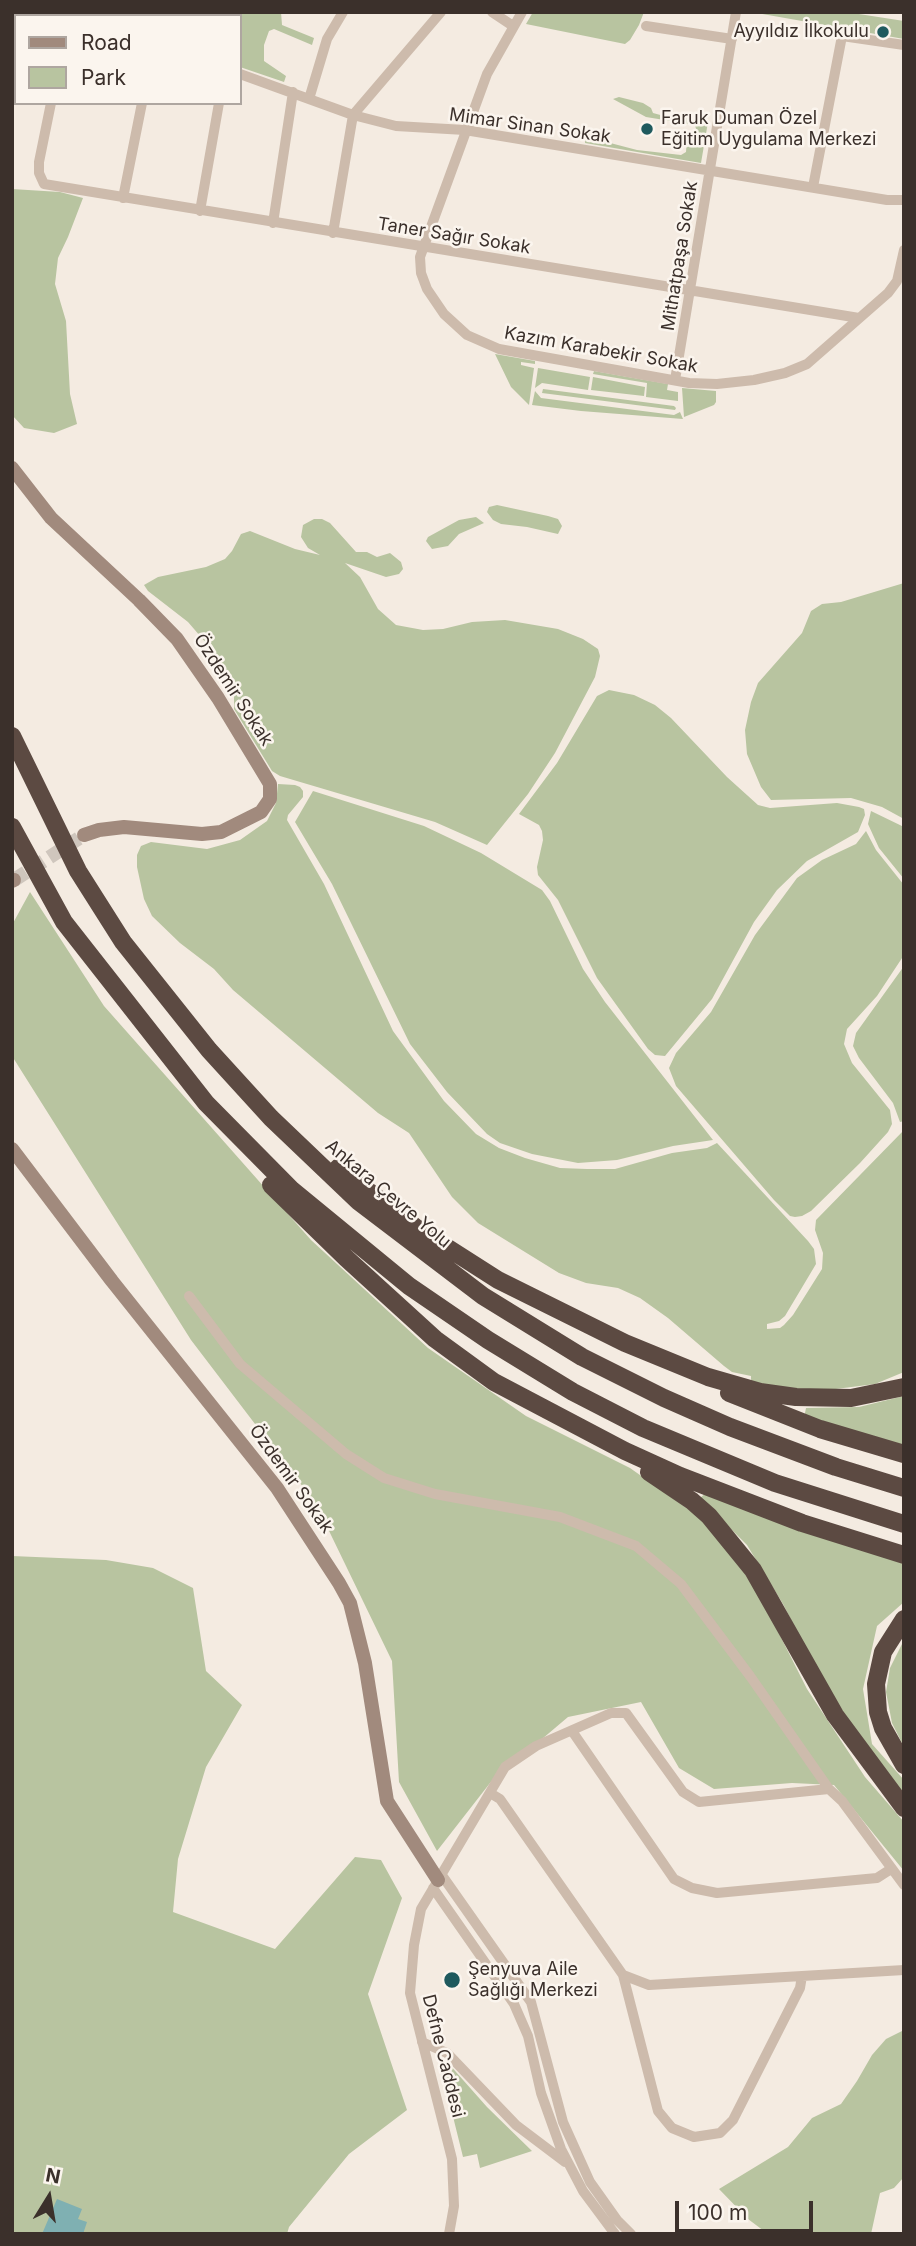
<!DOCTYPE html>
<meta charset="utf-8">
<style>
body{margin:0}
#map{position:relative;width:916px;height:2246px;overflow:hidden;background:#f4ebe1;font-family:Inter,sans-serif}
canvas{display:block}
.frame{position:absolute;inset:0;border:14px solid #3b302b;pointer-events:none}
.legend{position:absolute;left:14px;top:14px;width:228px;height:91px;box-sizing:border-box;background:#fbf5ee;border:2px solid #aea6a0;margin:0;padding:9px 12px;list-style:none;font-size:21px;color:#3b302b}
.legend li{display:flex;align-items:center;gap:14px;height:35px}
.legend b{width:35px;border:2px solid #aea6a0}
.north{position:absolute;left:14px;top:2162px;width:70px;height:70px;-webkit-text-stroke:5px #fbf5ee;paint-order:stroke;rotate:11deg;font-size:19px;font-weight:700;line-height:28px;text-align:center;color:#3b302b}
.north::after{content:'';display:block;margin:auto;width:24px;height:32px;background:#3b302b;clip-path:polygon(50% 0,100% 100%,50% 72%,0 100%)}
.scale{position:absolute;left:675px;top:2201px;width:138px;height:32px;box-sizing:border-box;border:4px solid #3b302b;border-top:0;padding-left:9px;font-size:21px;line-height:24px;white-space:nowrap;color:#3b302b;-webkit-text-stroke:5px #fbf5ee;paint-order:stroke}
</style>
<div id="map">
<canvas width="916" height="2246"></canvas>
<div class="frame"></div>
<ul class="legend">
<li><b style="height:9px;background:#a18a7d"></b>Road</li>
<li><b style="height:19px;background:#b8c4a0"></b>Park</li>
</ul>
<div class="north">N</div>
<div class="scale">100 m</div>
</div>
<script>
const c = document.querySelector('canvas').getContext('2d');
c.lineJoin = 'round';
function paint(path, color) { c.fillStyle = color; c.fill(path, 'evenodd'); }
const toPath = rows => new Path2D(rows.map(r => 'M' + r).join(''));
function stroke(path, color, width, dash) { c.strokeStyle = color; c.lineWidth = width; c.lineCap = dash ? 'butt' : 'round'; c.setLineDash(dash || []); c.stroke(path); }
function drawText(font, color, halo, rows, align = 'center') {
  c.font = font + ' Inter,sans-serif'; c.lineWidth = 5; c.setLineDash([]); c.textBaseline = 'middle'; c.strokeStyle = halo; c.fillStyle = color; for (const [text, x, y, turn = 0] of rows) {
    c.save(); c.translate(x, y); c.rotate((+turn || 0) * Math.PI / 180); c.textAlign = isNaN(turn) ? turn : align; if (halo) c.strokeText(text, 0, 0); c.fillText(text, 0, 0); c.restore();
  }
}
paint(toPath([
 [241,12,281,12,282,25,314,38,312,45,274,29,269,31,264,45,264,61,286,76,284,82,240,67],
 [533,12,644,12,639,25,630,40,625,44,526,24],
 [751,12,846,12,904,21,904,39],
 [619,97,643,103,651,108,653,113,664,116,681,114,708,122,701,163,585,143,586,131,590,131,595,139,637,150,681,155,686,152,687,139,696,129,695,125,646,117,613,99],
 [12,189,60,192,83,198,68,237,58,258,55,284,66,321,70,394,77,424,54,433,24,428,12,415],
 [495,354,535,361,535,364,521,362,521,365,534,368,529,405,511,387],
 [538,368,590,377,588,390,542,383,535,388],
 [594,371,668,384,667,390,678,392,678,401,646,397,647,383,593,374],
 [593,377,645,387,644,396,591,390],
 [682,388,716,391,716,402,714,405,684,417],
 [543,389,674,406,676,408,675,410,542,393],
 [535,391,541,398,674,415,680,412,683,419,581,411,532,405],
 [497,505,548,516,558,519,562,526,558,534,527,527,501,524,493,520,487,512,489,507],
 [476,517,484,523,459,534,448,546,432,549,426,541,428,537,459,520],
 [314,519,322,519,330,523,356,552,367,552,377,557,390,553,401,562,403,569,399,574,386,577,345,563,360,577,378,609,396,625,423,630,443,629,472,622,505,620,558,629,583,639,598,649,600,656,595,677,555,753,528,794,487,845,435,822,280,776,272,771,234,709,234,692,230,682,213,651,188,622,148,591,144,585,158,577,206,567,225,559,232,551,241,534,250,531,295,549,320,555,308,548,301,537,303,525],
 [904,583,904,819,882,807,851,798,771,800,761,787,747,754,745,730,751,702,758,683,802,633,811,611,822,604,841,602],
 [609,690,634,695,655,705,671,718,727,777,758,805,770,808,837,803,859,807,864,809,865,815,858,832,807,861,777,890,754,922,712,999,665,1056,655,1055,648,1049,597,978,558,900,538,875,537,867,543,840,542,831,539,825,519,814,557,763,597,696],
 [278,784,295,785,300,787,303,791,303,797,288,815,287,820,324,884,393,1031,444,1101,476,1134,499,1148,525,1158,560,1168,587,1169,615,1169,672,1153,707,1148,717,1143,808,1241,814,1249,816,1264,785,1316,779,1321,767,1324,767,1329,780,1328,784,1325,793,1315,822,1269,823,1253,815,1230,816,1220,904,1130,904,1372,875,1384,820,1391,751,1385,751,1376,732,1372,724,1366,668,1318,640,1298,618,1288,586,1283,559,1273,478,1223,452,1197,409,1133,378,1113,233,990,214,969,180,943,152,916,144,899,137,867,137,855,141,846,151,842,207,849,240,840,267,821,276,803],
 [313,791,424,826,481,853,542,890,550,901,583,969,605,1002,713,1140,673,1146,617,1160,578,1163,532,1154,500,1143,487,1134,447,1092,410,1044,332,884,295,822],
 [871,811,904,827,904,879,879,848,873,835,868,824],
 [866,831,876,850,904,885,904,955,877,996,847,1029,844,1044,852,1063,890,1110,892,1124,888,1132,860,1163,811,1211,802,1216,795,1217,790,1216,774,1200,676,1086,669,1068,676,1053,711,1012,755,935,797,878,822,860,856,844],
 [30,892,104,1006,311,1240,428,1348,526,1416,630,1468,705,1521,756,1588,807,1689,865,1777,904,1822,904,1871,834,1785,792,1783,714,1789,679,1768,641,1702,568,1717,490,1783,437,1851,399,1782,392,1661,316,1504,191,1340,12,1056,12,925],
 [904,966,904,1121,900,1122,893,1103,859,1058,853,1046,856,1033],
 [904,1396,904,1450,804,1418,806,1408,859,1407],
 [707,1492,904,1558,904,1602,877,1626,863,1689,872,1744,904,1780,904,1795,868,1756,816,1669,783,1604,747,1545,700,1498],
 [12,1556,106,1560,153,1568,193,1588,206,1671,242,1705,206,1767,178,1859,173,1912,275,1949,355,1857,381,1860,402,1898,368,1994,407,2110,349,2154,289,2227,287,2234,12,2234],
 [904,1640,904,1747,892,1723,886,1692,890,1668],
 [904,2030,904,2177,894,2188,880,2193,871,2234,768,2234,748,2219,719,2189,788,2147,812,2118,841,2104,857,2081,872,2055,886,2039],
 [448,2063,487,2107,532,2151,480,2168,477,2154,463,2157,440,2064]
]), '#b8c4a0');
paint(toPath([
 [57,2199,82,2209,78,2219,87,2222,83,2234,42,2234]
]), '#7fb0b2');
stroke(toPath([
 [14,880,84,835]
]), '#cfc6bd', 14, [14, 7]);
stroke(toPath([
 [492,12,513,26],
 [522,12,487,74,420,257,421,273,427,289,444,314,467,335,499,349,689,383,717,384,754,380,785,373,807,364,888,293,897,281,904,250],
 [71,16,72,12],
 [161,16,161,12],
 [235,16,236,12],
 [646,26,732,39],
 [240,74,353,115,396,126,465,130,887,200,904,200],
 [309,99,327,39,343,12],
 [51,103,39,162,39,173,44,184,859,318],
 [813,187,842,36,904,45],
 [123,198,142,103],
 [200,211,219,103],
 [273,223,293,92],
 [333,233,353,115,441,12],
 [675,380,736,12],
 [189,1296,240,1364,346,1454,384,1478,435,1494,560,1517,636,1546,681,1584,750,1676,829,1789,842,1801,904,1885],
 [572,1731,674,1879,692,1888,717,1893,877,1878,891,1869],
 [490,1793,500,1799,623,1975,649,1985,904,1970],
 [441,1874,531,2002,563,2122,590,2182,617,2220,631,2234],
 [433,1888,514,2004,528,2036,541,2093,561,2149,583,2191,615,2234],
 [623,1975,658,2111,672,2128,694,2137,720,2133,733,2120,800,1988,802,1976],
 [422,2042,447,2053,516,2125,565,2162],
 [449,2234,454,2206,452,2159,410,1993,414,1945,421,1909,505,1767,536,1746,611,1713,626,1713,683,1792,699,1802,829,1789]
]), '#cdbbac', 10);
stroke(toPath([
 [12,468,51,518,139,600,177,639,218,698,270,784,270,799,261,812,221,832,202,834,124,827,99,830,84,835],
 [12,881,14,880],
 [12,1149,112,1281,277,1488,339,1583,350,1603,365,1663,387,1801,438,1880]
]), '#a18a7d', 14);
stroke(toPath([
 [12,736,78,871,123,942,209,1050,271,1118,358,1201,483,1296,582,1357,664,1398,730,1427,836,1467,904,1488],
 [12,827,64,922,206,1103,292,1190,409,1286,488,1340,573,1392,643,1428,775,1483,904,1524],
 [338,1168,415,1227,498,1280,625,1343,708,1377,760,1392,796,1397,851,1398,904,1387],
 [271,1185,346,1258,435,1339,494,1382,625,1451,680,1476,802,1523,904,1555],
 [729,1393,820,1429,904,1454],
 [649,1472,692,1501,709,1516,753,1570,835,1715,904,1808],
 [904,1619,883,1652,876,1684,878,1712,883,1728,904,1765]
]), '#5c4a42', 18);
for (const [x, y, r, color] of [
 [883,32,7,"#1f5a5e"],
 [647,129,7,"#1f5a5e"],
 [452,1980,9,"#1f5a5e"]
]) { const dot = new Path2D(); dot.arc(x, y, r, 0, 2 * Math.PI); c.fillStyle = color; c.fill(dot); stroke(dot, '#fbf5ee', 2.5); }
drawText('18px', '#3b302b', '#fbf5ee', [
 ["Ayyıldız İlkokulu",869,32,"right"],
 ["Faruk Duman Özel",661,119],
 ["Eğitim Uygulama Merkezi",661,140],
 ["Şenyuva Aile",468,1970],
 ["Sağlığı Merkezi",468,1991]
], 'left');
drawText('18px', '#3b302b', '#fbf5ee', [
 ["Mimar Sinan Sokak",530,126,8],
 ["Taner Sağır Sokak",454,236,9],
 ["Mithatpaşa Sokak",680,256,-81],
 ["Kazım Karabekir Sokak",601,350,10],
 ["Özdemir Sokak",233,690,57],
 ["Ankara Çevre Yolu",388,1194,40],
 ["Özdemir Sokak",291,1479,54],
 ["Defne Caddesi",443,2056,76]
]);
</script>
